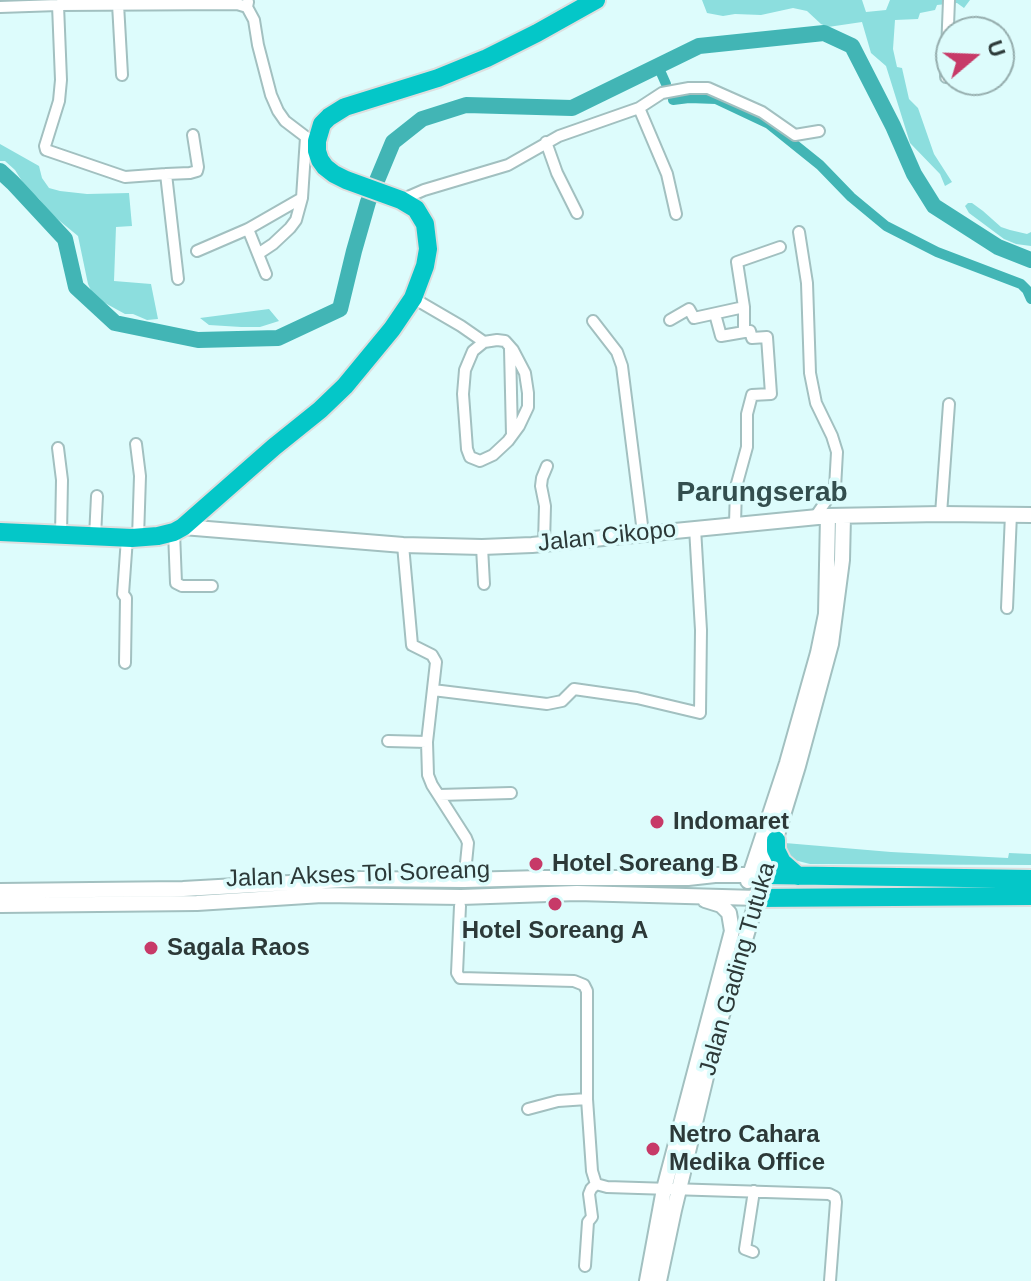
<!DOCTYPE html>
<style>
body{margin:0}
#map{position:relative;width:1031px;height:1281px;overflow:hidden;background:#ddfcfc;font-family:Arial,sans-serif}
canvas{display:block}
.north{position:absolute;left:935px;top:16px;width:80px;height:80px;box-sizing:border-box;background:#ddfcfc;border:2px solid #96aeae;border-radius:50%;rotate:71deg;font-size:22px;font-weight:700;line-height:32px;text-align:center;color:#2c3938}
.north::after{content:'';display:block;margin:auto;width:28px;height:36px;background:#c73a68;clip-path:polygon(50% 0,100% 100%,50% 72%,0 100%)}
</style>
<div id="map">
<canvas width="1031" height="1281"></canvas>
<div class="north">U</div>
</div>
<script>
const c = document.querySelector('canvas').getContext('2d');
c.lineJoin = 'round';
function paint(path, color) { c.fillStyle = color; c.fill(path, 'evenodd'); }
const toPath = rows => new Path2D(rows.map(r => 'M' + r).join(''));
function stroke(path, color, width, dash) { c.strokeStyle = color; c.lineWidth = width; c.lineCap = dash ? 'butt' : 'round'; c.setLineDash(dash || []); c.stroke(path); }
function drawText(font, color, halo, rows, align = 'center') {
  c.font = font + ' Arial,sans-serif'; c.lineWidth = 7; c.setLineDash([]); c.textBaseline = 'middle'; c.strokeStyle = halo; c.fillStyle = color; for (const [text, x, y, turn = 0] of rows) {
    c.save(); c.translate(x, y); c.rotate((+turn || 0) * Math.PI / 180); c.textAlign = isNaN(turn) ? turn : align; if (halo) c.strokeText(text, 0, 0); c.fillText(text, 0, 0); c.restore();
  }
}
paint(toPath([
 [702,0,862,0,866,12,886,10,890,0,970,0,964,8,957,3,937,5,935,10,920,13,918,19,895,20,893,49,897,67,902,68,909,99,918,108,934,154,952,182,945,186,940,174,910,143,886,66,871,53,862,22,828,27,821,24,807,11,793,8,761,15,735,14,723,16,707,13],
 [0,144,39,166,42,178,49,188,60,191,87,194,129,193,132,226,116,227,114,281,151,284,158,319,147,320,133,314,125,314,94,297,88,284,78,236,50,213,39,199,27,189,15,170,5,161,0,161],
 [968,203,972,203,983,211,1001,227,1010,230,1027,234,1031,232,1031,246,1016,244,1004,239,969,213,965,206],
 [269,309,279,321,260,327,241,327,209,325,200,318],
 [785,843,891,852,1008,858,1009,853,1031,854,1031,865,810,864,794,860,788,853]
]), '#8cdede');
stroke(toPath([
 [658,66,666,84],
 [673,98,673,100,689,98,716,99,769,124,820,165,851,197,886,226,937,252,1021,284,1027,290,1031,299]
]), '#42b5b5', 10);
stroke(toPath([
 [0,171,13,183,65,239,76,287,115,323,198,340,278,338,340,309,354,251,368,202,393,142,422,119,466,105,572,108,699,46,824,33,852,46,893,126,914,174,934,206,998,247,1031,260]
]), '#42b5b5', 16);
const street = toPath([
 [248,2,247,7,254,20,258,45,271,95,278,111,285,121,306,137,313,140],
 [118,4,122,75],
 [58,5,61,80,59,101,45,146,46,150,125,177,166,174],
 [0,7,58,5,237,4,247,7],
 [946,77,949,0],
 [639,108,662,93,689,88,708,88,762,112,795,135,819,131],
 [546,142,557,173,577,213],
 [401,200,424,190,508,165,559,136,639,108,667,174,676,214],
 [248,229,266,274],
 [799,232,807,283,810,373,816,403,832,436,837,452,835,488,815,517],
 [197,251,248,229,302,198,306,137],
 [258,254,273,244,290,228,296,220,302,198],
 [178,279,166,174,190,173,197,171,198,167,193,135],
 [413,298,461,326,484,342,497,340,505,341,513,350,525,373,528,393,528,407,519,426,508,441,493,455,480,461,470,457,467,449,463,394,465,370,473,351,484,342],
 [744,307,737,262,780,247],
 [715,314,721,336,750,331,752,338,767,337,771,394,752,395,747,414,747,447,736,487,735,524],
 [670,320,689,309,694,318,744,307,744,332],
 [593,321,617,352,622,366,643,533],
 [510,349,512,435],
 [136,444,140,476,138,538],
 [58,448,62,480,61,535],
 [941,514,949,404],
 [174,532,176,583,182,586,212,586],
 [95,537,97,496],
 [544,543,545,506,541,486,542,478,547,466],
 [403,545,412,645,432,655,436,662,427,742,428,775,432,785,466,838,468,843,465,873],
 [482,547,484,584],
 [1007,608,1011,514],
 [125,663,126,598,123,594,127,538],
 [433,690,547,704,562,701,574,689,637,698,700,713,701,630,695,528],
 [388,741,427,742],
 [439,795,511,793],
 [460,906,457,973,460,978,574,981,584,985,587,991,587,1099,592,1171,596,1184,607,1187,829,1194,835,1197,836,1202,830,1281],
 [528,1109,558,1101,587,1099],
 [753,1252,745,1249,754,1191],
 [585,1266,588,1222,592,1217,589,1194,591,1189,596,1184]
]);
const secondary = toPath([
 [183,527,403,545,482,547,532,545,828,516,941,514,1031,515],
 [748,881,787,763,818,653,826,614,828,516],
 [0,891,183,889,361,879,464,880,541,878,688,878,715,875,765,875],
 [0,905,197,903,322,895,461,897,577,893,758,898],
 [647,1281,664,1189,732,931,729,913,721,905,705,900],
 [659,1281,674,1210,717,1031,798,766,831,644,842,560,843,516]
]);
const highway = toPath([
 [0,532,132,538,158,536,174,532,183,527,274,447,320,410,345,386,392,329,413,298,425,266,428,249,425,224,416,209,401,200,346,180,334,174,325,167,320,160,317,151,317,141,322,124,329,117,345,107,438,78,487,58,537,33,596,0],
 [776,840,776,850,782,862,798,876],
 [765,875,1031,879],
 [758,898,1031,896]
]);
stroke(street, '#a2c0c0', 14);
stroke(secondary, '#a2c0c0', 18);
stroke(highway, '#dddfdf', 22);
stroke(street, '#fff', 10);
stroke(secondary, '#fff', 14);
stroke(highway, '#04c7c8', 18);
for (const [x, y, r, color] of [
 [657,822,8,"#c73a68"],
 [536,864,8,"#c73a68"],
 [555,904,8,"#c73a68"],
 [151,948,8,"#c73a68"],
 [653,1149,8,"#c73a68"]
]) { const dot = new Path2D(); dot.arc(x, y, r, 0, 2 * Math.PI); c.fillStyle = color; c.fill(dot); stroke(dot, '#ddfcfc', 3); }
drawText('24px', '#2c3938', '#ddfcfc', [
 ["Jalan Cikopo",607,537,-6],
 ["Jalan Akses Tol Soreang",358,875,-2],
 ["Jalan Gading Tutuka",738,969,-74]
]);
drawText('bold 24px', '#2c3938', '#ddfcfc', [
 ["Indomaret",673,822],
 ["Hotel Soreang B",552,864],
 ["Hotel Soreang A",555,931,"center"],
 ["Sagala Raos",167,948],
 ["Netro Cahara",669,1135],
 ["Medika Office",669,1163]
], 'left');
drawText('bold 28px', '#334e4e', '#ddfcfc', [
 ["Parungserab",762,493]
]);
</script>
